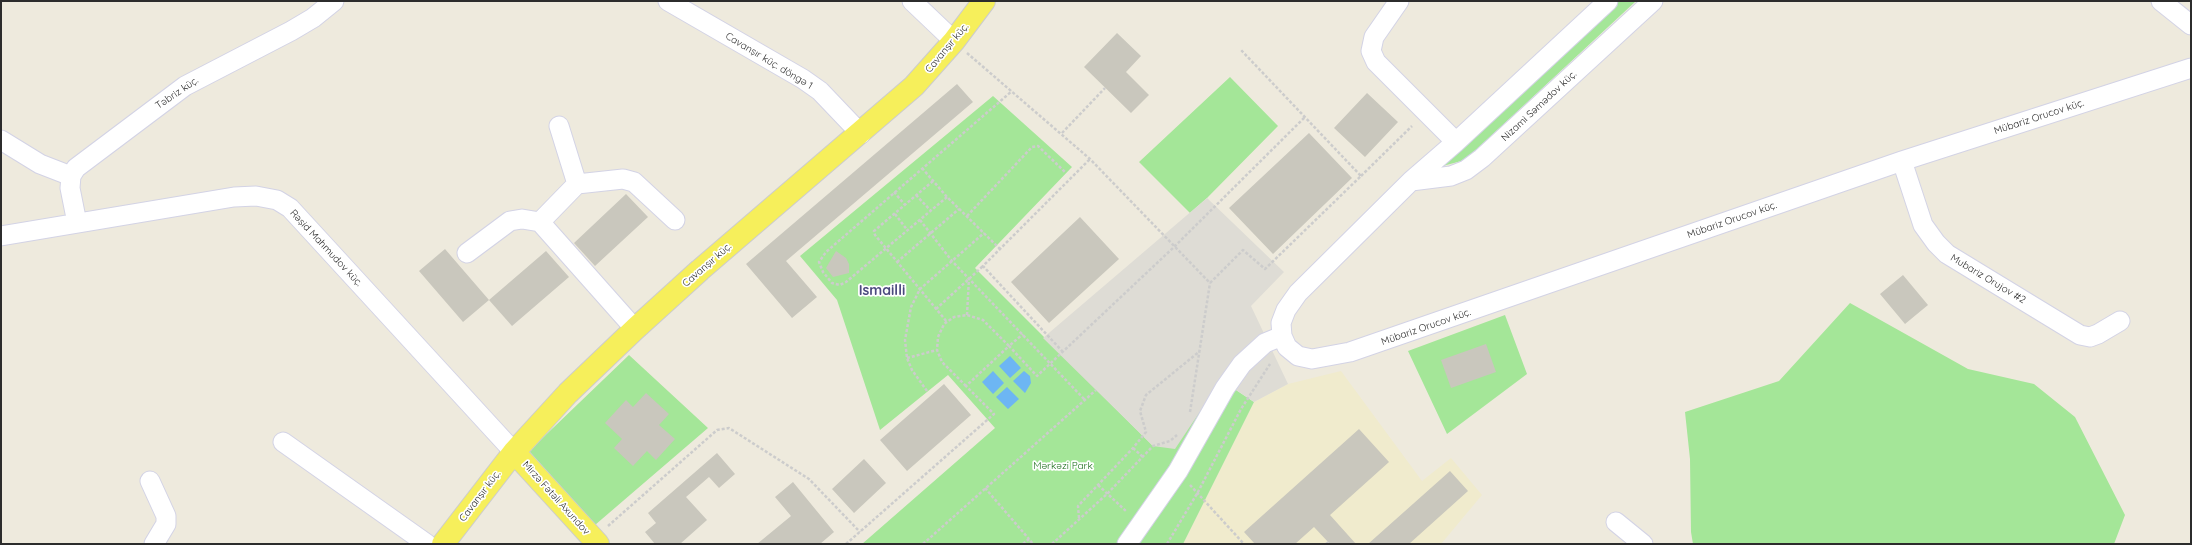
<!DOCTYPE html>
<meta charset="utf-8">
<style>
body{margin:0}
#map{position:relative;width:2192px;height:545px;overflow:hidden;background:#eeeadd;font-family:Quicksand,sans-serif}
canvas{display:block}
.frame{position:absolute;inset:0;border:2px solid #2c2c2c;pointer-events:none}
</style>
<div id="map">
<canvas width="2192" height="545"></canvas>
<div class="frame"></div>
</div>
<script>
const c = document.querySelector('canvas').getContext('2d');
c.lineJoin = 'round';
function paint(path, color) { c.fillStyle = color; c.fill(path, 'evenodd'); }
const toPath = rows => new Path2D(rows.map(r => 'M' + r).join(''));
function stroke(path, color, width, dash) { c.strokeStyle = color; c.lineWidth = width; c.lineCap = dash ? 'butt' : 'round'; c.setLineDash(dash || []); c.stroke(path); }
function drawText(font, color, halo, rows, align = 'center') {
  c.font = font + ' Quicksand,sans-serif'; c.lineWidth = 3.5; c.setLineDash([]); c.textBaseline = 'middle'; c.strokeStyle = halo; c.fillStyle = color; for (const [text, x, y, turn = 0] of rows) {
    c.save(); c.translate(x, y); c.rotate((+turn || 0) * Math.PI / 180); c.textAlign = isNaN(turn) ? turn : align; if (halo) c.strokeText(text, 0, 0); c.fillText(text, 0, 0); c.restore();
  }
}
paint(toPath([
 [1341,371,1422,481,1451,458,1482,495,1441,544,1183,544,1254,402,1288,384]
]), '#f0ebcd');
paint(toPath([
 [1619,1,1636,1,1465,160,1439,167],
 [1230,77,1278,126,1207,198,1190,213,1139,162],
 [993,96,1072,167,975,268,1153,446,1221,380,1254,402,1183,544,862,544,995,428,948,375,880,430,837,300,800,256],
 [1850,303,1968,369,2034,384,2075,417,2125,515,2114,544,1693,544,1691,532,1690,459,1685,412,1779,381],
 [1505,315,1527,374,1447,434,1408,351],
 [629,355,708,428,595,525,529,451]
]), '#a4e698');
paint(toPath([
 [1207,198,1284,272,1251,306,1288,384,1254,402,1221,380,1175,449,1153,446,1043,338]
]), '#dedcd5');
paint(toPath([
 [1010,356,1021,368,1010,378,999,366],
 [993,371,1004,383,993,394,982,382],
 [1024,371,1030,376,1031,383,1025,393,1013,381],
 [1007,387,1019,399,1008,409,996,397]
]), '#6db6f3');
paint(toPath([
 [1117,33,1141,56,1126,72,1149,95,1131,113,1084,67],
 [957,84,973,102,786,261,817,297,792,318,746,264],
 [1367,93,1398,122,1365,157,1334,128],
 [1309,133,1352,178,1273,254,1229,208],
 [626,194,648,217,595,266,574,243],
 [1080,217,1119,259,1049,323,1011,282],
 [445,249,489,300,463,322,419,271],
 [546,251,569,277,512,326,489,300],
 [836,251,846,258,849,264,849,273,833,277,826,268],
 [1903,275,1928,305,1905,324,1880,294],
 [1486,344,1496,372,1451,388,1441,360],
 [944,384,971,415,907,471,880,440],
 [646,393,669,414,659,425,675,439,656,460,647,451,633,466,614,448,622,439,605,423,626,400,633,407],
 [1359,429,1389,462,1330,515,1356,544,1330,544,1314,527,1295,544,1255,544,1244,532],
 [717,453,735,474,719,488,709,477,686,497,707,520,680,544,655,544,645,532,656,523,648,513],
 [864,459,886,483,854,513,832,489],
 [1450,471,1468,491,1409,544,1368,544],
 [793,482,834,532,820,544,757,544,791,516,775,497]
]), '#c9c7bd');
const minor = toPath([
 [668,1,803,79,820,91,861,134],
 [912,1,954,41],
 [1399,1,1374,37,1371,51,1376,62,1456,142],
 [1608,1,1456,142,1411,181,1298,293,1286,310,1281,323,1282,336,1287,347,1298,356,1312,359,1350,352,1902,161,2191,68],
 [2161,1,2191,25],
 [1,140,40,164,71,176],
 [1902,161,1923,225,1936,243,1947,254,2080,335,2090,337,2098,334,2120,321],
 [1411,181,1451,176,1466,170,1482,158,1653,1],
 [577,184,623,179,634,182,675,220],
 [540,222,577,184,559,126],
 [77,223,70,188,71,176,76,168,185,86,291,31,313,18,334,1],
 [1,236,234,197,256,196,277,200,290,208,514,452],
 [467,253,510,221,522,219,540,222,635,329],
 [283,442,427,544],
 [150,481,166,516,166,524,154,544],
 [1616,522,1643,544],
 [1127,544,1178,471,1225,388,1242,364,1265,343,1282,336]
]);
const major = toPath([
 [514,452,598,544],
 [443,544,514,452,568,393,635,329,700,270,914,86,954,41,984,1]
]);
stroke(minor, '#d3d3e5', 21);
stroke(major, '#ccc', 24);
stroke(toPath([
 [967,53,1090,159,1210,283,1243,250,1265,269,1361,176,1241,50],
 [1062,133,1105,88],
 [922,168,947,197,1000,249],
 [1361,176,1412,126],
 [933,181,874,231,875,235,947,322],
 [894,192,905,205],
 [916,195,931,211],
 [947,197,846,282,840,285,832,283,823,272,819,262,826,252,1012,91],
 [895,214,908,231],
 [967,216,1032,147,1038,146,1066,173],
 [920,220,952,261,1085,400],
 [897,262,959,209],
 [936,309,983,266],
 [967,315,969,278],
 [1063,352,983,266,1090,159],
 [907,358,937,350],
 [966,386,942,362,937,350,938,337,944,324,954,317,967,315,983,320,1009,346,1023,334],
 [927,391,912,370,907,358,905,340,911,307,920,289,984,233],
 [1190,412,1210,283],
 [1133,448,1143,457],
 [1098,485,1127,512],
 [1190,485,1244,544],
 [985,488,1029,539],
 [1079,518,1078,506,1133,448,1146,432,1140,411,1146,395,1200,351],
 [608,526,717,430,729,428,809,479,860,532],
 [846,544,994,414,966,386,1009,346,1037,376,1174,247,1305,117],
 [923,544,1096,390],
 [1023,544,1029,539,1033,544],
 [1052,544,1107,494,1153,446,1170,441,1177,435],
 [1167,544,1198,492,1241,409,1270,364],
 [1326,544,1329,542]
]), '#ccc', 2.5, [3, 2]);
stroke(minor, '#fff', 19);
stroke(major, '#f6ef5b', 22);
drawText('10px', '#2c2c2c', '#fff', [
 ["Cavanşır küç.",947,48,-50],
 ["Cavanşır küç. döngə 1",769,61,31],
 ["Təbriz küç.",177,93,-34],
 ["Nizami Səmədov küç.",1539,106,-43],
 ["Mübariz Orucov küç.",2039,117,-18],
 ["Mübariz Orucov küç.",1732,220,-19],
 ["Rəşid Mahmudov küç.",326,248,47],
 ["Cavanşır küç.",707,265,-41],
 ["Mubariz Orujov #2",1988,279,31],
 ["Mübariz Orucov küç.",1426,327,-19],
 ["Cavanşır küç.",480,496,-53],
 ["Mirzə Fətəli Axundov",556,498,48]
]);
drawText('10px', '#196c18', '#fff', [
 ["Mərkəzi Park",1063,466]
]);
drawText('bold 14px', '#4b4a7e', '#fff', [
 ["Ismailli",882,291]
]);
</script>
